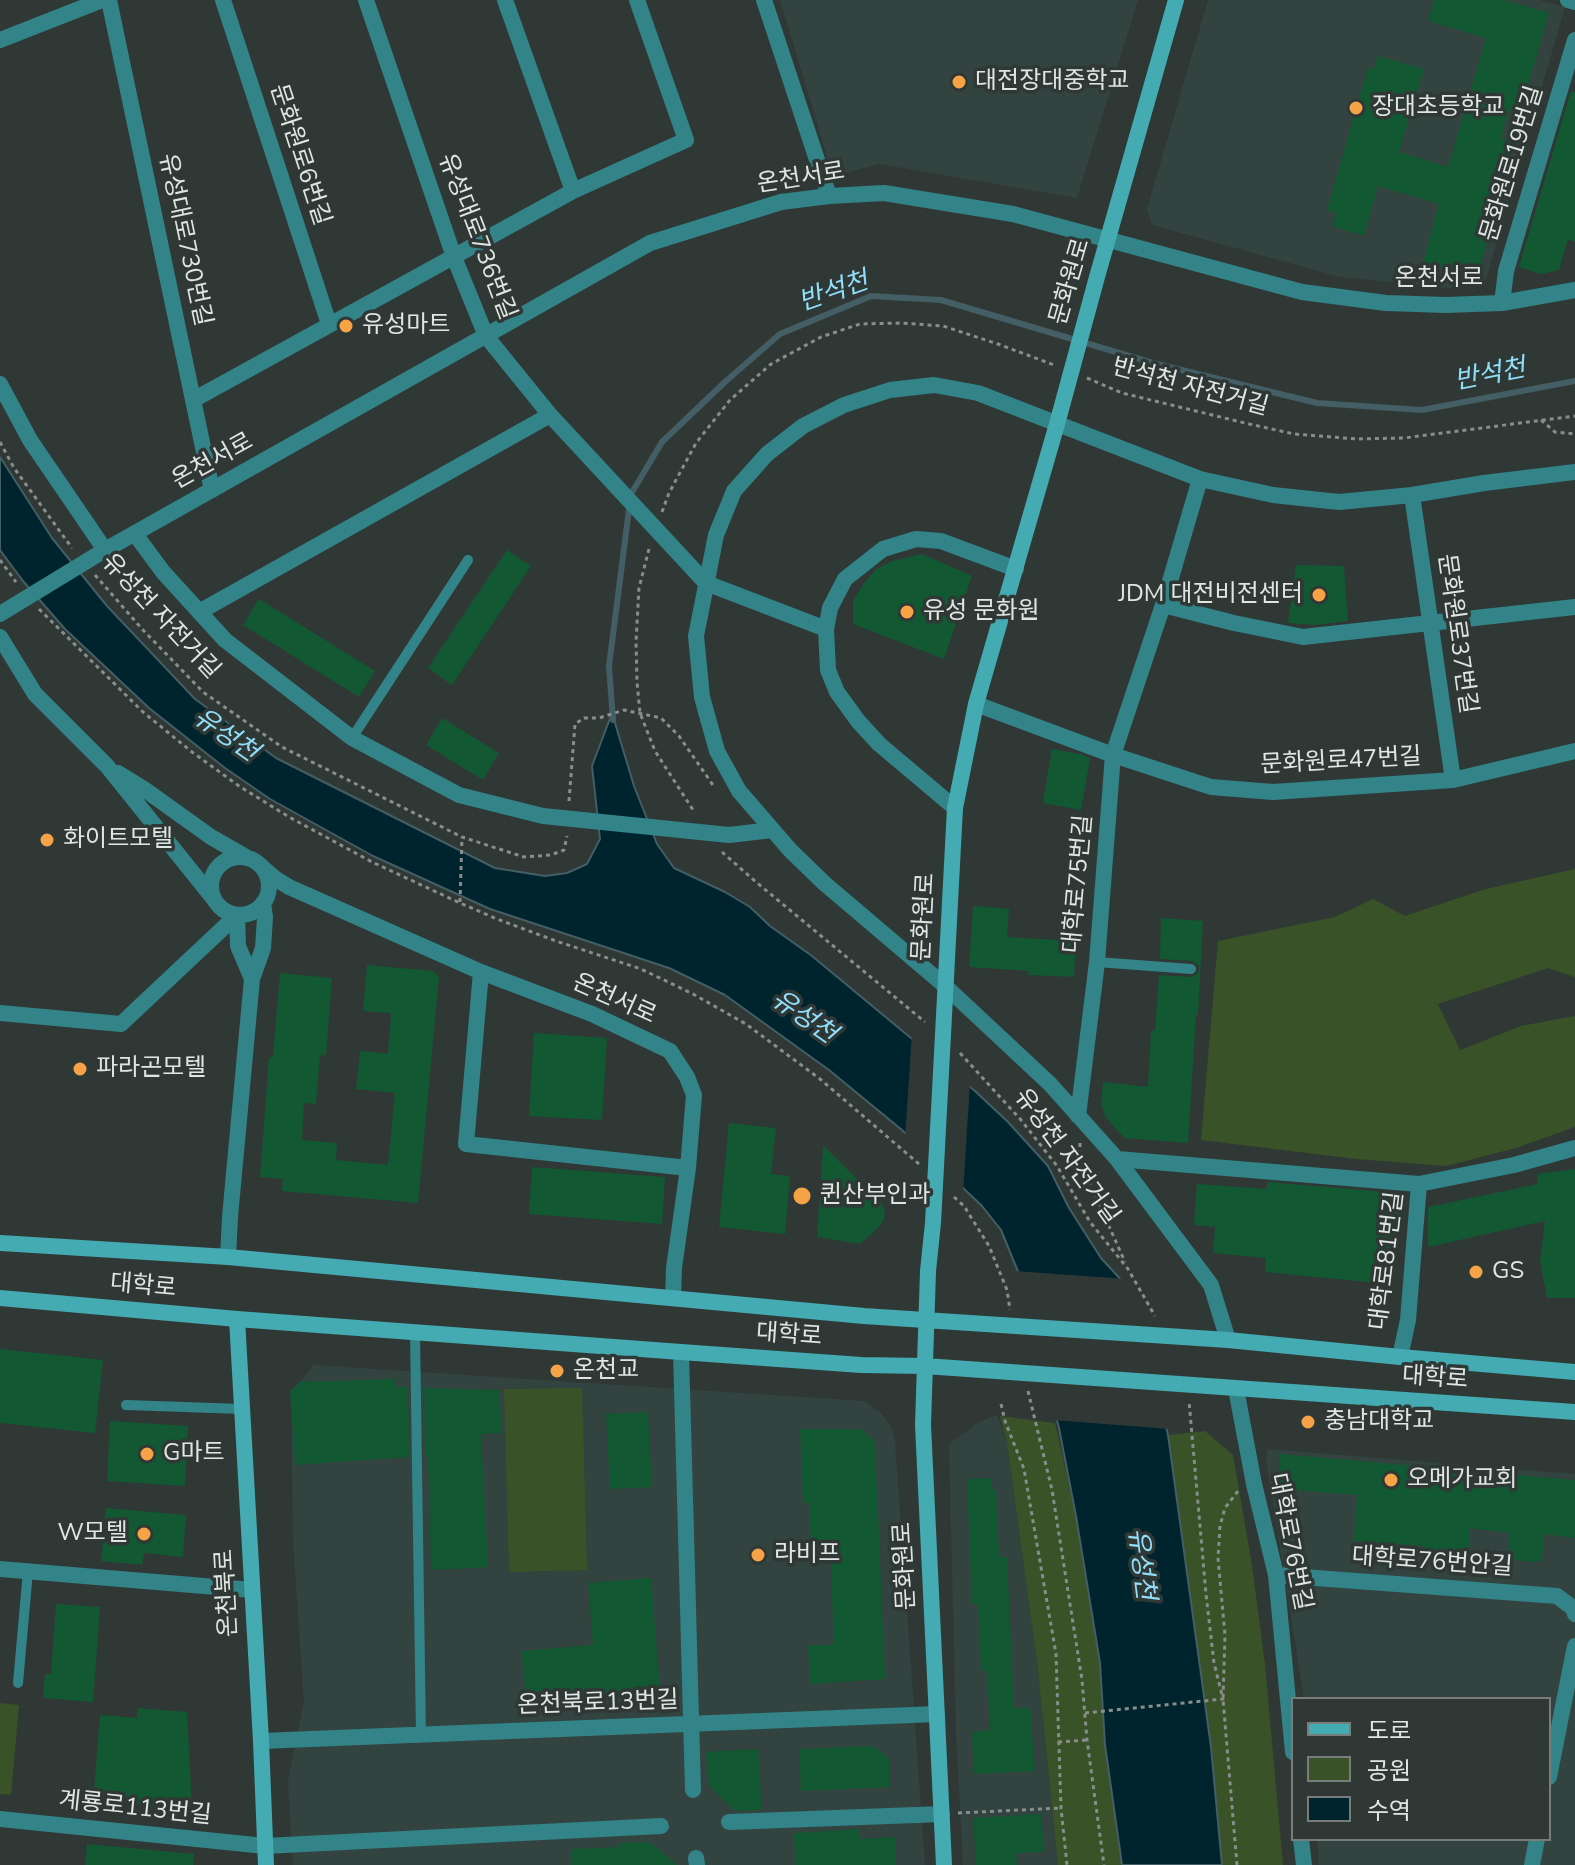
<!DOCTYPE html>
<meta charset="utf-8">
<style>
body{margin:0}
#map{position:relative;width:1575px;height:1865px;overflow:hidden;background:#303836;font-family:"Nunito Sans","Noto Sans KR",sans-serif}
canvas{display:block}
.legend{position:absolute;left:1291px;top:1697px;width:260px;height:144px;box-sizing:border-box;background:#303836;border:2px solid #767d7b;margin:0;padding:10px 14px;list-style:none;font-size:24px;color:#dfe5e3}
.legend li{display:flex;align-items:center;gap:16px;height:40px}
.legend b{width:40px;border:2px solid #767d7b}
</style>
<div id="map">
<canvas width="1575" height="1865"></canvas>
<ul class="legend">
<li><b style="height:10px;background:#43abb1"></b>도로</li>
<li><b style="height:22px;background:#3a5227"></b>공원</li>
<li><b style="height:22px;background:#00242e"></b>수역</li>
</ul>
</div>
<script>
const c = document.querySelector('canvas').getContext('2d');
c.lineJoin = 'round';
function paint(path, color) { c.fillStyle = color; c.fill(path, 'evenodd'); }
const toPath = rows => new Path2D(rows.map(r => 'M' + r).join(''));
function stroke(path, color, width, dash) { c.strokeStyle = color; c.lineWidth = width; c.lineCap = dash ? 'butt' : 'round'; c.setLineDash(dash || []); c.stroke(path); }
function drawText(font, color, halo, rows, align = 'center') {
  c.font = font + ' "Nunito Sans","Noto Sans KR",sans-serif'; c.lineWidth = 7; c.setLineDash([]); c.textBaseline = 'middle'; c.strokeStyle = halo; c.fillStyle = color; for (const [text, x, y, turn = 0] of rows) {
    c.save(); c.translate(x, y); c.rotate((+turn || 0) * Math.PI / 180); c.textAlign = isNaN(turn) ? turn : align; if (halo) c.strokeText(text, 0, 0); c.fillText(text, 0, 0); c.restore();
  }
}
paint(toPath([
 [780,0,1138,0,1077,198,879,164,833,176],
 [1208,0,1539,0,1565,7,1484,286,1446,288,1340,277,1152,225,1147,209],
 [314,1365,864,1401,881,1413,891,1426,895,1442,925,1865,293,1865,288,1781,304,1702,293,1541,291,1393],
 [997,1415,1007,1443,1037,1662,1058,1865,963,1865,956,1732,949,1444,979,1422],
 [1268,1449,1575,1474,1575,1865,1319,1865,1317,1839,1549,1839,1549,1699,1304,1699,1266,1459]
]), '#33433f');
paint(toPath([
 [1575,869,1575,977,1548,968,1438,1004,1460,1050,1521,1026,1575,1016,1575,1127,1516,1148,1446,1166,1356,1159,1201,1140,1218,941,1335,917,1373,899,1405,916,1486,889],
 [582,1388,587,1570,509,1572,504,1389],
 [1000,1416,1055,1423,1076,1516,1100,1663,1105,1745,1122,1865,1058,1865,1037,1662,1007,1443],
 [1205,1431,1233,1455,1252,1565,1265,1664,1283,1865,1222,1865,1211,1747,1168,1435],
 [0,1703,19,1705,11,1795,0,1794]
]), '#3a5227');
const water = toPath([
 [0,457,52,538,107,606,195,699,276,758,495,868,545,876,567,873,587,864,600,839,592,766,612,713,634,786,657,844,674,868,725,892,750,907,770,926,812,956,976,1092,1008,1122,1048,1166,1069,1208,1101,1258,1135,1295,1168,1435,1211,1747,1222,1865,1122,1865,1105,1745,1100,1663,1076,1516,1059,1428,1019,1274,1001,1230,982,1206,902,1130,829,1070,725,995,669,968,490,909,373,856,270,799,225,768,149,708,65,629,23,581,0,550,0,457]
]);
paint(water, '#00242e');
stroke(water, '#435e64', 2);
paint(toPath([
 [912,1034,970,1082,963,1194,905,1138],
 [1014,1271,1126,1279,1139,1293,1170,1429,1053,1420]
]), '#303836');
stroke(toPath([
 [613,720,609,666,631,494,662,442,726,381,780,334,871,296,941,300,1153,363,1317,403,1422,410,1575,381]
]), '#435e64', 6);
paint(toPath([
 [1434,0,1503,0,1549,13,1520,113,1509,110,1501,139,1515,143,1477,278,1423,262,1439,204,1378,186,1364,236,1332,226,1336,213,1327,210,1368,67,1374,69,1378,56,1424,69,1399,152,1448,167,1486,38,1428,21],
 [1571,91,1575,92,1575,242,1568,239,1559,270,1541,274,1519,267],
 [507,550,531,566,452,685,428,668],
 [922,554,972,576,944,659,853,624,853,601,864,583,876,569,892,561],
 [1296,565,1344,566,1348,621,1316,625,1288,623],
 [259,599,375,671,359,697,243,625],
 [442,718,499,753,483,780,426,745],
 [1052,749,1080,754,1090,758,1081,810,1043,803],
 [973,906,1009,909,1007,937,1076,941,1074,977,1028,975,1029,971,969,967],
 [1161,918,1203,921,1198,1015,1196,1015,1188,1143,1124,1138,1105,1116,1101,1105,1103,1082,1148,1087,1151,1031,1155,1031,1159,975,1191,977,1197,974,1199,970,1198,965,1192,961,1160,959],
 [367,965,433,971,439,977,418,1203,282,1191,283,1179,260,1177,269,1057,273,1057,280,973,332,978,326,1056,320,1055,316,1104,304,1103,302,1140,337,1143,336,1160,388,1165,395,1093,356,1089,360,1051,388,1054,391,1013,363,1011],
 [534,1033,607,1038,602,1120,529,1116],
 [729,1123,776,1128,771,1174,790,1176,785,1234,719,1227],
 [823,1145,882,1204,885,1212,884,1220,878,1228,860,1244,817,1237],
 [532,1167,665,1177,662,1224,529,1214],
 [1575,1169,1575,1298,1547,1298,1540,1261,1545,1221,1428,1247,1428,1207,1538,1184,1537,1174],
 [1267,1182,1397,1193,1397,1199,1401,1199,1397,1246,1390,1252,1387,1284,1265,1272,1266,1258,1213,1253,1215,1227,1194,1225,1197,1184,1267,1189],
 [0,1349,103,1360,95,1433,0,1423],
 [395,1379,396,1387,408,1387,409,1457,295,1465,290,1391,300,1382],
 [424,1388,499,1390,502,1433,481,1434,488,1567,431,1570,428,1456,425,1456],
 [648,1412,652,1487,610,1489,606,1414],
 [110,1421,188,1426,185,1486,107,1481],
 [800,1429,861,1429,875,1442,885,1679,810,1684,808,1645,834,1645,830,1545,811,1546,809,1503,803,1503],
 [1280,1454,1575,1480,1575,1538,1544,1534,1542,1561,1530,1562,1508,1558,1509,1533,1470,1528,1468,1559,1423,1556,1424,1546,1354,1541,1357,1495,1278,1489],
 [991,1478,992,1490,996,1489,999,1557,1007,1557,1014,1708,1030,1707,1035,1771,974,1774,972,1732,990,1730,987,1671,981,1671,978,1604,972,1604,967,1479],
 [106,1508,186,1515,183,1557,144,1553,142,1565,101,1561],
 [651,1578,660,1690,526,1701,522,1651,593,1645,588,1583],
 [56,1604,100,1607,93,1702,43,1698,45,1674,51,1674],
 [137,1708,187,1712,192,1807,125,1804,125,1808,93,1805,100,1715,137,1718],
 [873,1746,889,1759,890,1787,801,1791,799,1749],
 [758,1749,762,1810,735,1811,709,1786,706,1752],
 [1041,1814,1044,1852,1016,1853,1017,1865,976,1865,973,1818],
 [859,1829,860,1839,895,1837,896,1865,796,1865,794,1833],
 [650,1842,677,1865,572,1865,572,1849,620,1847,620,1843],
 [87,1844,194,1854,193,1865,85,1865]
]), '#125833');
stroke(toPath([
 [1087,378,1122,393,1245,423,1294,434,1357,439,1404,438,1575,416],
 [1541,420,1555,432,1575,434],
 [0,442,14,468,72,548],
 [662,512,669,493,696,443,730,400,771,364,821,337,860,324,901,323,943,326,998,344,1054,365],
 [649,549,639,588,636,642,637,682,640,713,655,751,695,813],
 [0,560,16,582],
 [95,575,143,630,203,692,282,747,462,837,524,857,551,855,564,850,567,836],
 [39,609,143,712,192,752,239,786,289,817,372,862,460,903,497,919,556,941,641,969,693,994,746,1024,820,1079,919,1164],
 [569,801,575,724,584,718,599,718,624,710,661,718,679,736,715,788],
 [722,852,756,882,925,1022],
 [460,902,462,837],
 [960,1053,1021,1120,1057,1166,1090,1222,1128,1269,1155,1316],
 [1080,1143,1080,1161,1125,1262],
 [954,1197,964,1206,989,1246,1007,1290,1010,1310],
 [1028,1391,1052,1490,1082,1680,1087,1740,1104,1865],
 [1001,1404,1005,1421,1024,1469,1056,1654,1061,1808,1067,1865],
 [1085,1713,1223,1699,1214,1663,1206,1594,1189,1401],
 [1058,1742,1087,1740],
 [958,1813,1061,1808],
 [1237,1865,1223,1699,1225,1635,1218,1558,1220,1526,1225,1508,1238,1491]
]), '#878e8c', 3, [4, 4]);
stroke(toPath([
 [352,738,468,560],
 [1097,962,1191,969],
 [415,1332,421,1735],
 [126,1405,242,1409],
 [18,1683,28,1571]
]), '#328488', 10);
stroke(toPath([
 [109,0,212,490],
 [223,0,329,324],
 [366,0,454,257,486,336,550,415,706,583,826,629],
 [505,0,573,191],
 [764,0,829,196],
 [1568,0,1575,2],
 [0,40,102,0],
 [1502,303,1506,271,1575,40],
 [0,384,30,440,105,550],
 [193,400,573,191,686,140,637,0],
 [1412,495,1453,780],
 [135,534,163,572,225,640,352,738,459,795,543,816,729,835,772,830],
 [1163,605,1234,623,1303,637,1575,607],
 [199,612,550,415],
 [0,614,105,550,650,243,781,202,829,196,884,193,1013,214,1302,292,1386,303,1446,305,1502,303,1575,290],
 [0,637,35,694,107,766,213,898],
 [976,704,1113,755,1211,787,1273,792,1453,780,1575,751],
 [118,773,144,789,211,837,246,857],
 [955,808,879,744,858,721,837,692,828,670,826,629,830,608,845,579,883,549,916,539,941,541,1016,569],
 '211 886a29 29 0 1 1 58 0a29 29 0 1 1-58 0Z',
 [262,867,276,879,289,887,481,972,592,1014,670,1051,687,1077,694,1095,688,1168,674,1268,673,1298],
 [237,915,238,946,252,979],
 [481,972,466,1144,688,1168],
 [0,1013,121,1024,237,915],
 [1078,1116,1097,962,1113,755,1163,605,1200,479],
 [1117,1159,1419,1184,1514,1165,1575,1148],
 [228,1257,230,1217,252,979,263,948,265,917,263,903],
 [1228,1340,1211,1285,1117,1159,1050,1084,944,985,824,883,790,850,739,791,717,751,702,697,696,636,716,535,734,491,767,454,803,426,844,405,890,390,934,385,978,393,1200,479,1273,495,1339,502,1412,495,1484,483,1575,472],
 [681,1352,693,1790],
 [1400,1357,1408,1320,1419,1184],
 [1236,1389,1254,1484,1276,1575,1293,1752],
 [0,1569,252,1590],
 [1276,1575,1557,1596,1573,1608,1575,1614],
 [261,1741,937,1714],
 [1549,1777,1575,1646],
 [0,1819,265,1846,661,1826],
 [729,1822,942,1814],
 [1301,1839,1304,1865],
 [696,1858,697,1865],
 [1532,1865,1537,1839]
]), '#328488', 16);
stroke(toPath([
 [0,1243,228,1257,864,1316,1228,1340,1400,1357,1575,1372],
 [0,1298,237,1319,681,1352,861,1365,925,1366,1575,1412],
 [237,1319,261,1741,266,1865],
 [944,1865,923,1425,928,1271,933,1223,955,808,976,704,1057,424,1097,277,1176,0]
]), '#43abb1', 16);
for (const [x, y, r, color] of [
 [959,82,8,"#f5a346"],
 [1356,108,8,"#f5a346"],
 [346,326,8,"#f5a346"],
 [1319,595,8,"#f5a346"],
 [907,612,8,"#f5a346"],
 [47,840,8,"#f5a346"],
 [80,1069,8,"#f5a346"],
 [802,1196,10,"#f5a346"],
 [1476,1272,8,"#f5a346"],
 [557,1371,8,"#f5a346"],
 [1308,1422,8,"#f5a346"],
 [147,1454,8,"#f5a346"],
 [1391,1480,8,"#f5a346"],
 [144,1534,8,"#f5a346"],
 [758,1555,8,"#f5a346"]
]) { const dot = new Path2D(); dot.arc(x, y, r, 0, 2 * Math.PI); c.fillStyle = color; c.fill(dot); stroke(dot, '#303836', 3); }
drawText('24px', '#dfe5e3', '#303836', [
 ["대전장대중학교",975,82],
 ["장대초등학교",1372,108],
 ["유성마트",362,326],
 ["JDM 대전비전센터",1303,595,"right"],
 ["유성 문화원",923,612],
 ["화이트모텔",63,840],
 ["파라곤모텔",96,1069],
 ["퀸산부인과",820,1196],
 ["GS",1492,1272],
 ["온천교",573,1371],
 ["충남대학교",1324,1422],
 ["G마트",163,1454],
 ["오메가교회",1407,1480],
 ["W모텔",128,1534,"right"],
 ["라비프",774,1555]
], 'left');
drawText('24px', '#dfe5e3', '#303836', [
 ["문화원로6번길",299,155,72],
 ["문화원로19번길",1513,164,-73],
 ["온천서로",801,179,-9],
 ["유성대로736번길",476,237,69],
 ["유성대로730번길",184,240,78],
 ["온천서로",1439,279],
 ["문화원로",1071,282,-74],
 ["반석천 자전거길",1190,388,15],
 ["온천서로",213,462,-29],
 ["유성천 자전거길",160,617,47],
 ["문화원로37번길",1456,634,82],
 ["문화원로47번길",1341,762,-3],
 ["대학로75번길",1079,884,-85],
 ["문화원로",925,917,-87],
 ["온천서로",614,1000,24],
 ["유성천 자전거길",1066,1157,54],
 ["대학로81번길",1388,1261,-83],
 ["대학로",143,1287,5],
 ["대학로",789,1336,4],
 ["대학로",1435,1379,4],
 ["대학로76번길",1289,1542,79],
 ["대학로76번안길",1432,1563,4],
 ["문화원로",906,1566,-93],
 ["온천북로",228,1593,-93],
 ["온천북로13번길",598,1704,-2],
 ["계룡로113번길",135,1809,6]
]);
drawText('italic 26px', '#90dffa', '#303836', [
 ["반석천",834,293,-19],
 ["반석천",1490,376,-11],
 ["유성천",225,736,35],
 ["유성천",803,1018,35],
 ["유성천",1140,1564,83]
]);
</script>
